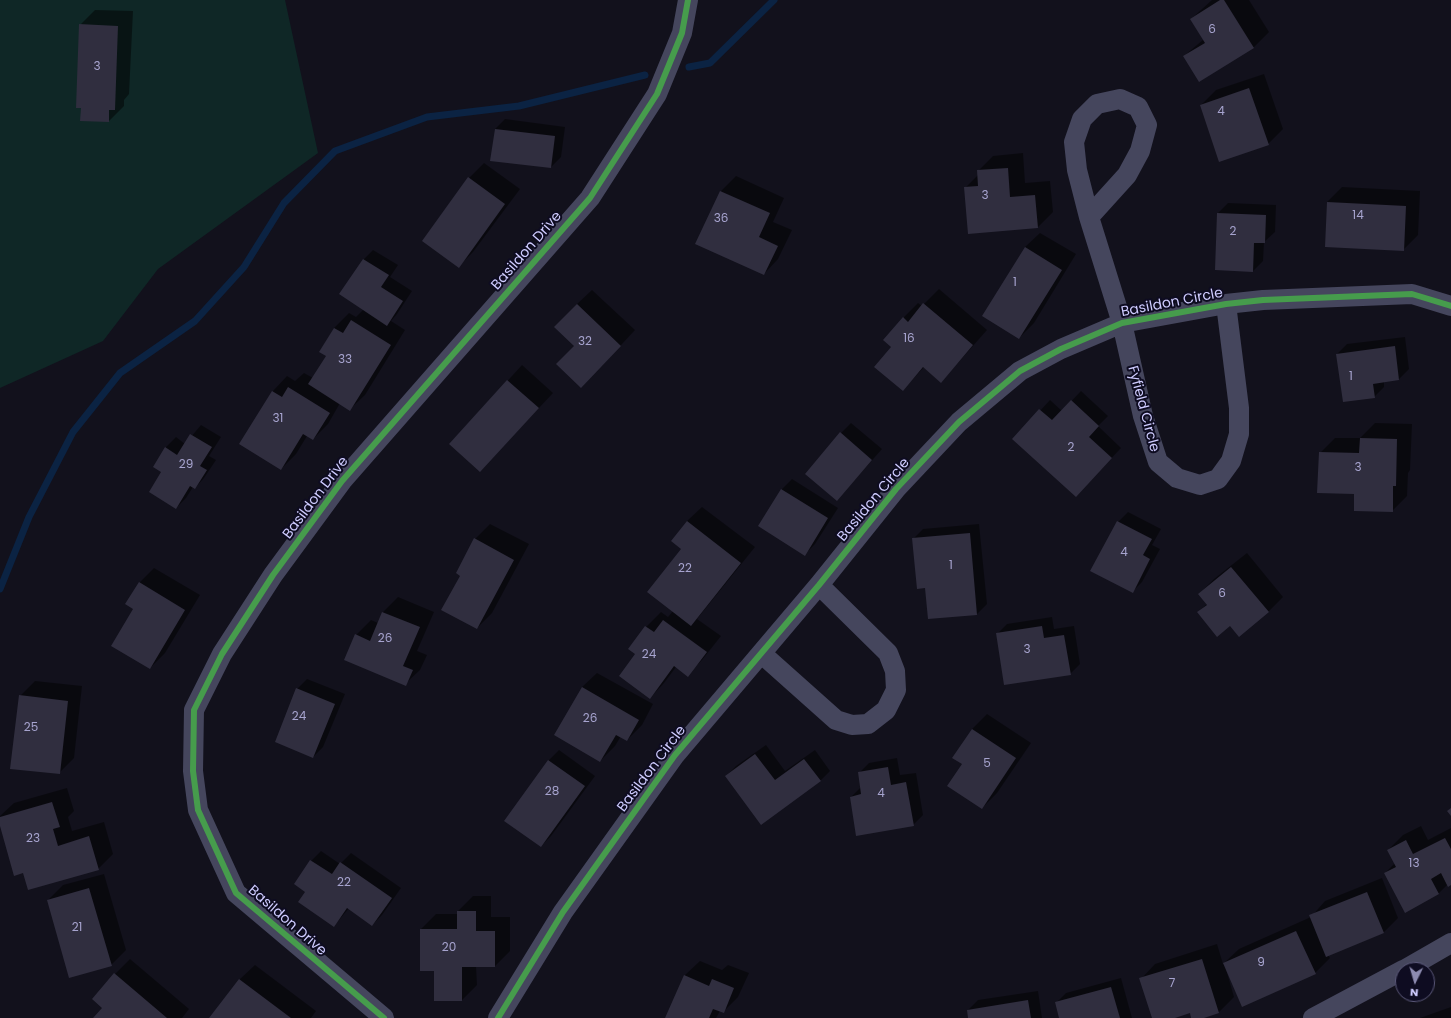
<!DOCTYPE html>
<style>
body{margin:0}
#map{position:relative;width:1451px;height:1018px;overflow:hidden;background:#12111c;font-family:Poppins,sans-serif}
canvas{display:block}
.north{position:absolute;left:1395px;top:962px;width:40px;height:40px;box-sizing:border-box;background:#0e0c21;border:1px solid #5b597a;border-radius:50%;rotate:185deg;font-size:11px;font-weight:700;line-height:16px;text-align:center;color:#cfccff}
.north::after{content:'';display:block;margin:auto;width:14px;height:18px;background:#8d8bb0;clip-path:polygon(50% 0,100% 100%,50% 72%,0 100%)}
</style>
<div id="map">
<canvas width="1451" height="1018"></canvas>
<div class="north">N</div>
</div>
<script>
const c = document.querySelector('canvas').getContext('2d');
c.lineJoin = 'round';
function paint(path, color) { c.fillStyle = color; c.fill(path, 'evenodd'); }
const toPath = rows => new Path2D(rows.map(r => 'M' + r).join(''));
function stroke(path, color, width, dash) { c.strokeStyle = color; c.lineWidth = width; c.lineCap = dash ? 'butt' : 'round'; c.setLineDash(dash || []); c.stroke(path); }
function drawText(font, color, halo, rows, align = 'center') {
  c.font = font + ' Poppins,sans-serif'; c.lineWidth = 4; c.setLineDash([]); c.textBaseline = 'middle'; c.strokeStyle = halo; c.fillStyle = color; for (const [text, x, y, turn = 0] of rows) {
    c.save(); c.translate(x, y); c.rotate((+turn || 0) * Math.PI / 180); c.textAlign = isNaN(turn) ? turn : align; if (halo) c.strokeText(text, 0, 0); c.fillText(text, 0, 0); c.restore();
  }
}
paint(toPath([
 [0,0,285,0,318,153,158,269,103,341,0,388]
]), '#0f2726');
paint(toPath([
 [1212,0,1249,0,1269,32,1254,47,1200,81,1184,56,1204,39,1191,19],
 [95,10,133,11,129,94,124,100,124,106,109,121,80,25],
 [1264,74,1283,129,1268,144,1201,105,1216,90],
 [505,119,565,127,561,157,551,167,495,129],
 [1023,153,1025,183,1050,181,1053,212,1038,227,965,188,978,175,978,171,993,156],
 [484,163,520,189,473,252,459,266,469,178],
 [736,176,784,198,773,222,792,230,778,259,764,274,721,191],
 [1342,187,1420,191,1418,235,1403,250,1327,202],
 [1228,203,1276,205,1275,232,1264,242,1263,261,1253,271,1218,213],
 [1040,233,1076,254,1034,323,1019,338,1025,247],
 [373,250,398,265,390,277,412,291,397,314,391,321,405,330,365,395,350,409,340,403,328,424,313,439,307,436,296,454,281,469,273,391,287,376,295,381,304,373,313,378,327,355,334,328,349,313,356,317,364,309,363,260],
 [939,289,987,330,941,382,924,367,903,390,893,347,903,318,918,303,922,306],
 [592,290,635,330,596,372,575,346,577,304],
 [1405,337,1409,369,1399,379,1384,381,1384,387,1374,397,1337,354,1347,344],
 [522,365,553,393,480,471,450,444],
 [1081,391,1108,416,1098,426,1121,448,1076,496,1014,439,1050,400,1062,411],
 [851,423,882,449,837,500,841,433],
 [1375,423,1412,424,1410,470,1408,473,1407,496,1392,511,1355,493,1320,453,1335,438,1360,438],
 [201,425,221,437,209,456,216,460,204,478,195,488,193,487,186,498,176,508,163,472,154,467,166,447,176,437,185,444],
 [792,479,838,508,815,544,805,554,759,526,782,489],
 [702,507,755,547,697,619,721,636,702,660,687,675,676,667,664,683,650,698,637,654,629,649,646,627,661,612,668,617,673,611,687,521],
 [1128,512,1161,529,1152,545,1160,549,1142,582,1132,592,1118,522],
 [490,524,529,544,492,613,477,628,461,575,475,539],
 [979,524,987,604,977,614,926,587,913,539,923,529],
 [1247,553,1283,597,1268,612,1230,625,1198,612,1207,604,1199,594,1214,579],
 [154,568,200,595,165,653,150,668,135,609,139,583],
 [398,597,434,612,417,651,427,655,420,670,405,684,356,635,371,620,378,623,383,612],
 [1052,617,1054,629,1074,626,1080,664,1070,674,997,634,1007,624],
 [597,673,653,704,642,725,627,740,621,736,615,746,600,761,582,687],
 [307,679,345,694,323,747,313,757,297,689],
 [35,681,82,686,74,758,59,773,20,696],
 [987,714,1031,743,997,793,982,808,963,763,972,729],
 [766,745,785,771,815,750,830,771,820,781,761,824,726,776,736,766],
 [559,750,595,776,551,836,541,846,505,821,549,760],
 [897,758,900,775,916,773,923,815,913,825,851,797,861,787,859,773,869,763],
 [67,788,74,811,68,817,72,831,104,822,113,854,98,869,24,872,0,823,0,816,14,803],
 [1421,826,1428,840,1451,828,1451,884,1448,884,1439,893,1405,912,1385,873,1395,863,1388,850,1403,835],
 [321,851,340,864,351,853,401,888,382,915,372,925,349,908,334,926,306,891,295,883,311,861],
 [104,874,126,950,111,965,48,900,63,885],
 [1382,878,1398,918,1383,933,1328,955,1330,958,1315,973,1226,969,1234,997,1219,1012,1200,1018,1193,1018,1191,1012,1172,1018,1153,1018,1141,979,1155,964,1217,944,1223,964,1239,949,1311,917,1325,901],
 [473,896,491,896,491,917,510,917,510,951,495,966,476,966,477,985,462,1000,435,970,421,970,421,929,436,914,458,914,458,911],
 [130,959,189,1009,182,1018,95,1018,103,1008,115,974],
 [700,961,722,970,728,965,749,973,738,997,723,1012,720,1011,716,1018,666,1018,685,975],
 [255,965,316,1011,311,1018,211,1018,240,979],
 [1121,978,1132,1018,1060,1018,1056,1003,1066,993],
 [1038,991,1042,1018,970,1018,968,1010,978,1000],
 [1451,1007,1451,1018,1420,1018]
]), '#0007');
stroke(toPath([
 [689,67,710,63,774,0],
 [0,589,29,517,73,432,120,373,195,321,244,267,284,203,335,151,427,117,519,106,645,75]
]), '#0b2343', 7);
paint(toPath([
 [1220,0,1224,0,1254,48,1199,82,1183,56,1205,43,1190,19],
 [79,24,118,26,115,110,109,110,109,122,80,121,81,108,76,108],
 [1249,88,1269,145,1219,162,1200,105],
 [495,129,555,136,551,168,490,161],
 [1008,168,1010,197,1035,195,1038,228,968,234,964,187,978,186,977,170],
 [468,177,505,204,459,268,422,241],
 [720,191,770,213,759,237,778,246,764,275,695,244],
 [1327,202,1406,206,1404,251,1325,247],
 [1217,213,1266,215,1265,243,1254,243,1253,272,1215,270],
 [1025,247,1062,270,1019,339,982,316],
 [363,259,389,275,381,287,403,301,387,326,339,294],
 [923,303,973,345,941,383,923,367,903,391,874,367,891,347,883,340,903,317,908,322],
 [577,304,621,346,581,388,556,364,574,346,554,327],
 [351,320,391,345,350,411,308,384,326,356,319,352,334,328,343,333],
 [1395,346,1399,380,1373,384,1375,398,1343,402,1336,354],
 [507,380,539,408,480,472,449,444],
 [288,387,330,413,313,440,303,434,281,470,239,444,272,391,282,397],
 [1071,400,1099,426,1089,437,1112,458,1076,497,1012,439,1039,409,1052,420],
 [840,432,872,460,837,501,805,474],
 [190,434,212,447,200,466,207,470,195,489,190,486,176,509,149,492,161,472,153,467,165,447,177,455],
 [1360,438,1397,439,1396,486,1393,486,1393,512,1354,511,1354,494,1317,493,1319,452,1359,453],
 [781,489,828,518,805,556,758,526],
 [687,521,741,563,691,626,647,592,681,549,671,541],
 [1117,521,1152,539,1143,555,1150,559,1133,593,1090,571],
 [970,533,977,615,928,619,925,588,917,589,912,538],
 [474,538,514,560,477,629,441,610,460,576,456,573],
 [1231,567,1269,612,1239,637,1230,626,1217,637,1197,612,1207,605,1198,594],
 [139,582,185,610,150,669,111,646,133,609,125,604],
 [382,612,420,627,403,666,413,670,406,686,344,660,355,634,370,641],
 [663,620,707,652,688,677,674,666,650,699,619,676,635,654,628,649,645,626,654,632],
 [1042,626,1044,638,1064,635,1071,675,1004,685,996,633],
 [582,687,639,720,627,741,616,735,600,762,554,735],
 [296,688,335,704,313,758,275,742],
 [19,695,68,701,60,774,10,769],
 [972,729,1016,758,982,809,947,786,962,764,952,758],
 [755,754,775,780,804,759,821,781,761,825,725,776],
 [548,760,585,786,541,847,504,821],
 [888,767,891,785,906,782,914,826,856,836,850,797,861,794,858,772],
 [52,802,60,827,53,829,58,846,89,836,99,870,28,890,23,873,14,876,0,826,0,817],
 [1451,808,1451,816,1447,811],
 [1445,838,1451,849,1451,885,1448,887,1441,873,1431,879,1439,894,1405,913,1384,873,1396,867,1387,850,1406,840,1413,854],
 [310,860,332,874,340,862,392,898,372,926,347,908,334,927,298,902,305,892,294,884],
 [89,888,112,966,69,978,47,900],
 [1367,892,1384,933,1326,957,1309,915],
 [457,911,476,911,476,931,495,931,495,967,462,967,462,1001,434,1001,434,971,420,971,420,929,457,929],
 [1296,931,1316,974,1242,1007,1223,963],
 [1202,959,1219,1013,1204,1018,1191,1018,1190,1013,1175,1018,1152,1018,1139,978],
 [114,973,167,1018,93,1018,102,1008,92,999],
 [684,975,709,986,712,979,734,988,724,1013,713,1009,709,1018,665,1018],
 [239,979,291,1018,209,1018],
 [1111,987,1120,1018,1059,1018,1055,1002],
 [1028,1000,1031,1018,968,1018,967,1010]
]), '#302e3f');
stroke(toPath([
 [1089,217,1127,175,1140,151,1147,125,1138,107,1120,99,1097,104,1082,119,1074,142,1077,170,1089,217,1122,323,1143,416,1158,462,1177,478,1200,485,1218,479,1231,461,1239,434,1239,408,1226,304],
 [762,654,836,720,852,725,868,724,886,710,896,690,895,671,888,653,819,585],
 [1404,970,1451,943],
 [384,1018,236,893,198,810,193,771,194,710,222,654,273,575,342,481,590,198,657,94,682,33,688,0],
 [498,1018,563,912,675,755,819,585,896,489,959,422,1020,371,1061,349,1122,323,1226,304,1263,300,1412,294,1451,306],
 [1313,1018,1403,970]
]), '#45465d', 20);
stroke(toPath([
 [384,1018,236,893,198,810,193,771,194,710,222,654,273,575,342,481,590,198,657,94,682,33,688,0],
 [498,1018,563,912,675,755,819,585,896,489,959,422,1020,371,1061,349,1122,323,1226,304,1263,300,1412,294,1451,306]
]), '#469c4c', 6);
drawText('12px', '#a7a4cf', null, [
 ["6",1212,30],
 ["3",97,67],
 ["4",1221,112],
 ["3",985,196],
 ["14",1358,216],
 ["36",721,219],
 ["2",1233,232],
 ["1",1015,283],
 ["16",909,339],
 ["32",585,342],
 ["33",345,360],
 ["1",1351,377],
 ["31",278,419],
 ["2",1071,448],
 ["29",186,465],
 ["3",1358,468],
 ["4",1124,553],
 ["1",951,566],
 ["22",685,569],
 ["6",1222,594],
 ["26",385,639],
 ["3",1027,650],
 ["24",649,655],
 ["24",299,717],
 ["26",590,719],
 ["25",31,728],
 ["5",987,764],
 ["28",552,792],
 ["4",881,794],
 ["23",33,839],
 ["13",1414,864],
 ["22",344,883],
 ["21",77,928],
 ["20",449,948],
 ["9",1261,963],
 ["7",1172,984]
]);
drawText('14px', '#cfccff', '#0e0c21', [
 ["Basildon Drive",527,251,-49],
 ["Basildon Circle",1172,303,-11],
 ["Fyfield Circle",1143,409,75],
 ["Basildon Drive",316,498,-53],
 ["Basildon Circle",874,500,-50],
 ["Basildon Circle",652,769,-53],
 ["Basildon Drive",287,921,41]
]);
</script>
